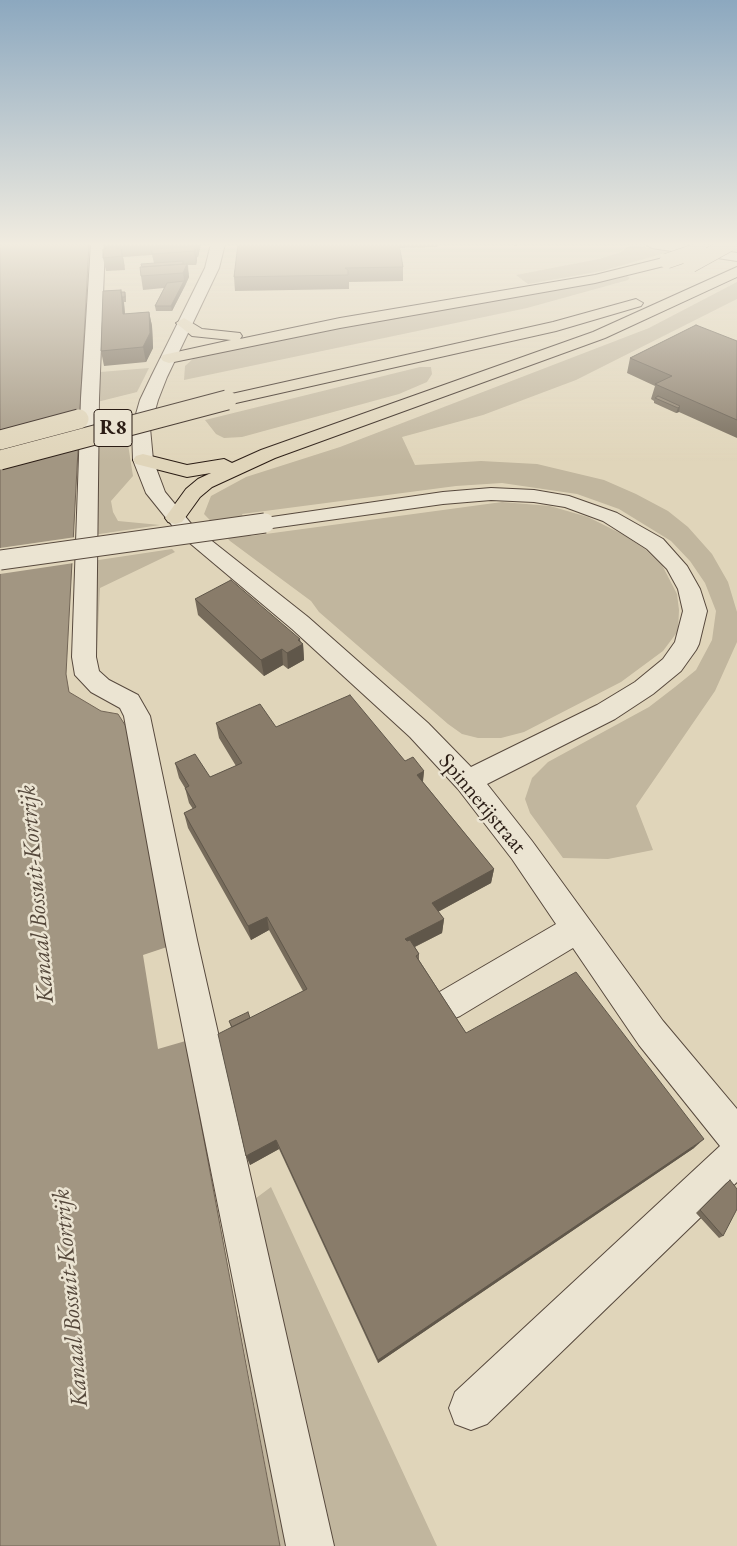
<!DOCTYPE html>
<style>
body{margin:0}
canvas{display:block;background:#e0d5ba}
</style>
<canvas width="737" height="1546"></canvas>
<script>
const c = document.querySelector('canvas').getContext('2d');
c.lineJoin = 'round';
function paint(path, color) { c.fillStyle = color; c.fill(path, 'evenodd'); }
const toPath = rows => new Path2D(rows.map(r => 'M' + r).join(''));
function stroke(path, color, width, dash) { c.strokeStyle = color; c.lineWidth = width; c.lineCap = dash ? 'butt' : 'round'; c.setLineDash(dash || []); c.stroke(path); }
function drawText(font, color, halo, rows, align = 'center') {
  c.font = font + ' "EB Garamond",serif'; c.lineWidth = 5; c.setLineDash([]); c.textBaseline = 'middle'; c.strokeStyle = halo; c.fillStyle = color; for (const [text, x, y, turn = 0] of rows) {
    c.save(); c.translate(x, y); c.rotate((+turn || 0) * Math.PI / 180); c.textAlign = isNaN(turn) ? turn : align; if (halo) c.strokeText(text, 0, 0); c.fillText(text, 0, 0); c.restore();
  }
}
paint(toPath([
 [89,244,95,244,88,373,149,368,137,392,81,406],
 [631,245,672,251,602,271,528,284,516,275,599,259,619,253],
 [627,276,630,278,628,280,527,308,184,380,185,366,195,357,269,339],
 [737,282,737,299,576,380,483,415,402,437,415,465,481,461,537,464,604,480,636,494,668,511,688,527,712,554,728,582,737,612,737,642,715,691,636,806,653,850,608,859,563,858,530,813,525,799,532,778,548,762,649,707,675,687,696,670,712,640,716,611,705,583,690,561,671,541,619,509,577,494,502,483,456,486,242,514,251,536,502,502,550,506,588,517,622,534,645,549,662,565,677,594,679,610,678,631,663,651,621,682,524,732,501,738,478,738,462,734,448,724,319,612,311,601,230,541,204,514,211,496,246,477,340,447,649,328],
 [420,367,431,367,432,374,427,382,399,394,242,437,224,438,216,434,205,420],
 [127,438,133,476,111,501,113,512,118,521,160,525,93,535,94,447],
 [172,549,175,552,100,588,96,670,92,561],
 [271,1187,437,1546,280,1546,238,1316,267,1305,248,1204]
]), '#c1b69e');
const water = toPath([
 [0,244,89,244,66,674,69,692,101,711,118,714,127,728,280,1546,0,1546,0,244]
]);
paint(water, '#a29682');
stroke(water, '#726556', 1);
paint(toPath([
 [76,537,74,563,0,574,0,548],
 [170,946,189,1040,158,1049,143,955]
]), '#e0d5ba');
const minor = toPath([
 [91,244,105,244,99,398,96,657,99,671,109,680,138,695,150,716,197,940,334,1546,286,1546,165,940,124,716,120,708,91,692,75,675,72,657,81,398,91,244],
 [211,244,225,244,219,268,167,377,158,400,150,428,153,460,165,492,193,526,308,617,428,723,471,767,597,705,635,682,663,659,675,642,683,611,678,589,667,569,647,549,603,521,565,507,534,502,491,500,443,504,265,529,258,527,255,523,258,519,443,492,491,488,534,490,569,496,617,513,663,539,687,566,700,589,707,611,699,644,696,650,681,671,653,694,615,719,487,784,532,841,663,1021,737,1109,737,1182,487,1424,471,1430,455,1424,449,1408,455,1392,720,1146,639,1045,573,948,460,1016,448,1021,436,1016,431,1005,436,994,556,924,512,859,458,789,410,737,292,629,179,534,146,493,133,460,132,428,140,400,151,377,205,268,211,244],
 [645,244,680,244,737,253,737,261,652,248,645,244]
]);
const highway = toPath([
 [667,257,672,258,674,261,672,264,595,283,340,328,169,363,163,361,161,358,163,355,231,340,192,336,176,323,184,318,202,329,240,333,242,336,240,339,340,318,595,275,667,257],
 [737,267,737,277,605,338,275,458,212,487,200,497,182,522,175,524,168,522,165,518,186,489,198,479,211,473,187,477,136,464,133,460,136,456,143,454,187,465,224,459,232,463,261,450,593,332,737,267],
 [636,299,643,303,641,306,556,331,227,405,221,404,218,400,221,396,227,395,553,322,636,299]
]);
stroke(minor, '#584a3e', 2);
stroke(highway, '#2a1c14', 2);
paint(minor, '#ebe4d2');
paint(highway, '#e0d5ba');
const minorBridge = toPath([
 [0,560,265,523]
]);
const highwayBridgeFar1 = toPath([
 [667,261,699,250],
 [691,265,729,244]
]);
const highwayBridge = toPath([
 [0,440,79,419],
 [0,460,227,400]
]);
stroke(minorBridge, '#584a3e', 21, []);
stroke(highwayBridgeFar1, '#2a1c14', 16, []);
stroke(highwayBridge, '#2a1c14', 21, []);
stroke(minorBridge, '#ebe4d2', 19);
stroke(highwayBridgeFar1, '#e0d5ba', 15);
stroke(highwayBridge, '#e0d5ba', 19);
paint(toPath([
 [103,244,201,244,198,257,197,257,197,260,196,265,188,265,189,277,172,311,156,311,155,306,164,288,143,290,141,276,154,263,152,255,123,257,125,270,106,271,103,258,104,249],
 [238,244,440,244,437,247,400,248,403,267,403,281,349,282,349,289,235,291,234,277],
 [505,244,519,244,516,246],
 [121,292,125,292,126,297,126,302,124,302,125,314,149,312,152,326,153,348,146,362,104,366,101,351],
 [737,341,737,438,679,412,676,413,654,403,654,401,651,399,655,386,627,373,630,358],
 [195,599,300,639,300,641,303,644,304,660,288,669,283,665,264,676,198,615],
 [216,723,276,727,405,761,424,771,423,782,494,869,491,883,438,912,444,919,442,933,415,947,419,954,419,960,466,1033,694,1148,378,1363,279,1149,250,1165,231,1027,229,1021,250,1018,303,991,269,930,251,940,188,828,184,813,193,809,189,803,185,788,179,778,175,763,210,777,236,766,219,738],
 [730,1180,723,1236,719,1238,696,1213,726,1183]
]), '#766b5b');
paint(toPath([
 [196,244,201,244,198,257],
 [196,246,197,260,196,265,194,251],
 [121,248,124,262,125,270,122,256],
 [187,264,189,277,185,286,183,273],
 [184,281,185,286,172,311,171,306],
 [121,290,124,304,126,328,123,314],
 [149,312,152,326,153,348,146,362,143,347],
 [680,406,679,412,676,413,678,408],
 [300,639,301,645,303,644,304,660,288,669,287,653],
 [282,649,283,665,264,676,261,660],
 [424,771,422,787,417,775],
 [494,869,491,883,430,916,432,903],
 [267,917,269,930,251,940,248,926],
 [444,919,442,933,404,952,405,939],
 [704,1139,694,1148,378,1363,378,1360],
 [276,1140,279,1149,250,1165,246,1156]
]), '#60574a');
const building = toPath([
 [156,244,180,244,157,246,156,244],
 [238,244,399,244,403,267,345,268,348,270,348,275,234,277,238,244],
 [117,246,117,249,121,248,122,256,103,258,103,249,117,246],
 [196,246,194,251,152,254,152,249,196,246],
 [183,261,183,264,142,267,141,264,183,261],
 [187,264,183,273,141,276,140,267,187,264],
 [184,281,171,306,155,306,167,283,184,281],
 [121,290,123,314,149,312,150,333,143,347,101,351,103,291,121,290],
 [121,292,125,292,125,297,122,297,121,292],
 [696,325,737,341,737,420,655,384,672,376,630,358,696,325],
 [658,396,680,406,678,408,655,398,658,396],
 [231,580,300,639,298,640,303,644,287,653,282,649,261,660,195,599,231,580],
 [350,695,405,761,413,757,424,771,417,775,494,869,432,903,444,919,405,939,407,941,410,940,419,954,416,956,466,1033,576,972,704,1139,378,1360,276,1140,246,1156,218,1034,307,989,267,917,248,926,184,813,196,807,185,788,189,786,175,763,195,754,210,777,242,763,216,723,260,704,276,727,350,695],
 [248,1012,250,1018,232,1027,229,1021,248,1012],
 [730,1180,737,1189,737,1209,723,1236,700,1210,730,1180]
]);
paint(building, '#897c6a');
stroke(building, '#60574a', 1);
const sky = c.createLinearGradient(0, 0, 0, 461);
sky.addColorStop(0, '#8ca8bf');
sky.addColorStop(0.53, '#f1ece0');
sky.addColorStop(1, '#f1ece000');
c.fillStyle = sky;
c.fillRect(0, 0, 737, 461);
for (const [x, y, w] of [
 [113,428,38]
]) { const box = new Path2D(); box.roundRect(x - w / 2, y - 18.5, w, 37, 4); c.fillStyle = '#ebe4d2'; c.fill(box); stroke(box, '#2a1c14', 1); }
drawText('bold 21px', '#2a1c14', null, [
 ["R8",113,428]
]);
drawText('22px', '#2a1c14', '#ebe4d2', [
 ["Spinnerijstraat",482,804,50]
]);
drawText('italic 24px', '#54473a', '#ebe4d2', [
 ["Kanaal Bossuit-Kortrijk",37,894,-95],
 ["Kanaal Bossuit-Kortrijk",71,1298,-95]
]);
</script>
